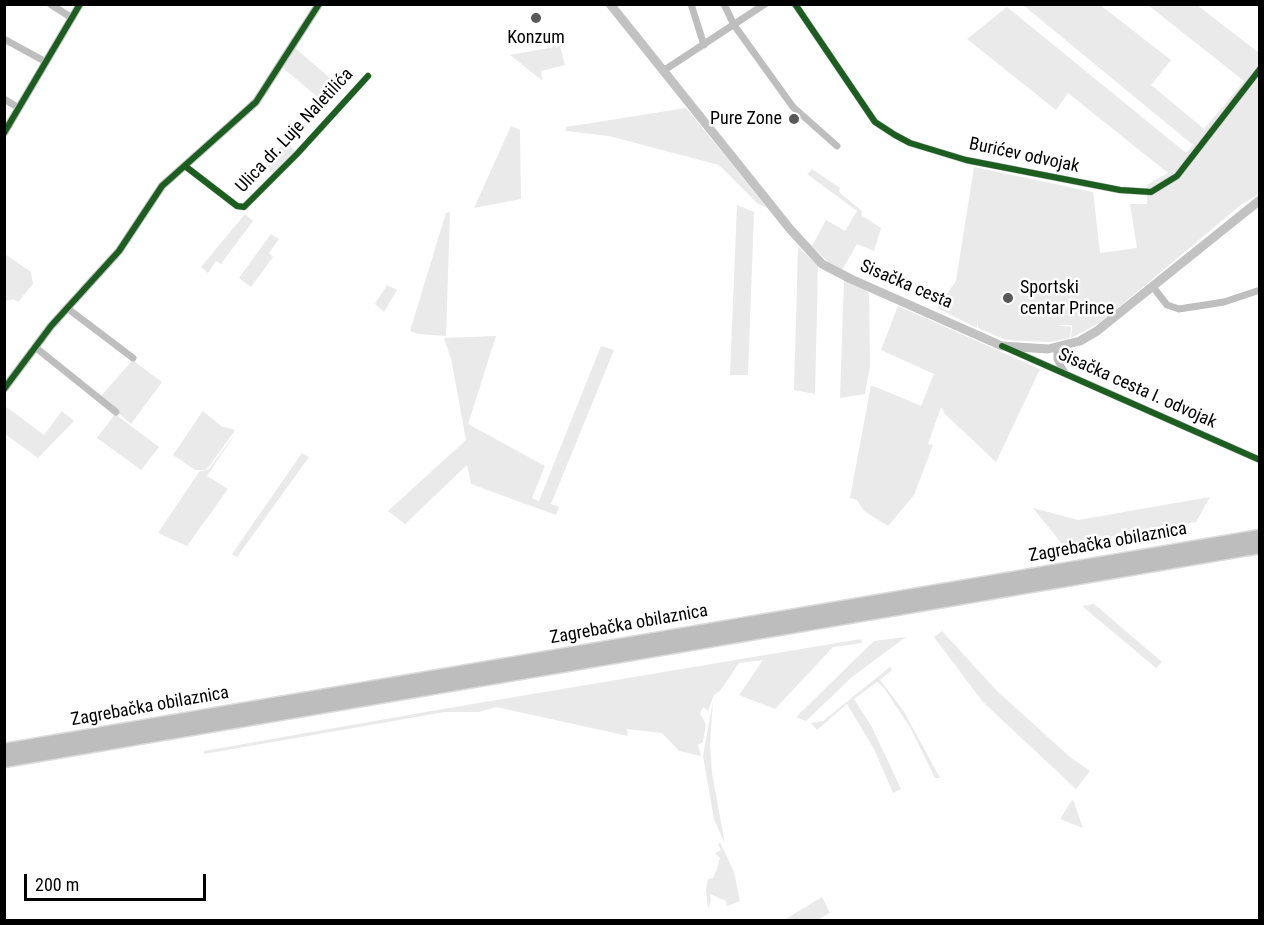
<!DOCTYPE html>
<meta charset="utf-8">
<style>
body{margin:0}
#map{position:relative;width:1264px;height:925px;overflow:hidden;background:#fff;font-family:"Roboto Condensed",sans-serif}
canvas{display:block}
.frame{position:absolute;inset:0;border:6px solid #000;pointer-events:none}
.scale{position:absolute;left:24px;top:874px;width:182px;height:27px;box-sizing:border-box;border:3px solid #000;border-top:0;padding-left:8px;font-size:18px;line-height:21px;white-space:nowrap;color:#000;-webkit-text-stroke:4px #fff;paint-order:stroke}
</style>
<div id="map">
<canvas width="1264" height="925"></canvas>
<div class="frame"></div>
<div class="scale">200 m</div>
</div>
<script>
const c = document.querySelector('canvas').getContext('2d');
c.lineJoin = 'round';
function paint(path, color) { c.fillStyle = color; c.fill(path, 'evenodd'); }
const toPath = rows => new Path2D(rows.map(r => 'M' + r).join(''));
function stroke(path, color, width, dash) { c.strokeStyle = color; c.lineWidth = width; c.lineCap = dash ? 'butt' : 'round'; c.setLineDash(dash || []); c.stroke(path); }
function drawText(font, color, halo, rows, align = 'center') {
  c.font = font + ' "Roboto Condensed",sans-serif'; c.lineWidth = 5; c.setLineDash([]); c.textBaseline = 'middle'; c.strokeStyle = halo; c.fillStyle = color; for (const [text, x, y, turn = 0] of rows) {
    c.save(); c.translate(x, y); c.rotate((+turn || 0) * Math.PI / 180); c.textAlign = isNaN(turn) ? turn : align; if (halo) c.strokeText(text, 0, 0); c.fillText(text, 0, 0); c.restore();
  }
}
paint(toPath([
 [1023,5,1100,5,1171,60,1151,85,1204,129,1244,81,1148,5,1197,5,1259,53,1259,194,1242,204,1101,322,1071,338,1072,325,1056,325,1071,327,1070,338,1050,342,1006,340,978,328,978,322,977,328,937,308,956,281,974,167,1093,192,1100,253,1137,248,1130,204,1147,204,1147,185,1168,173,1068,93,1056,110,967,39,1007,7,1186,153,1193,145],
 [560,46,565,65,541,71,543,81,510,55],
 [295,48,336,83,321,100,283,68],
 [686,108,727,158,767,208,757,203,719,165,609,136,566,131,566,127],
 [511,126,520,130,521,199,474,208],
 [286,141,296,152,273,174,263,164],
 [812,169,840,188,839,192,862,211,861,215,881,228,874,251,857,244,842,270,830,264,812,246,826,220,845,231,857,211,807,174],
 [737,205,754,212,748,375,730,375],
 [450,212,446,336,418,334,410,331,446,213],
 [245,214,253,221,221,264,216,261,208,273,201,267],
 [271,234,279,239,269,253,273,257,251,287,239,278],
 [798,247,818,265,815,394,794,390],
 [5,254,31,272,33,284,18,302,13,299,5,301],
 [844,280,866,290,869,294,870,366,865,394,840,398],
 [387,285,397,290,384,312,375,304],
 [898,306,1040,369,996,462,945,414,941,407,928,444,933,445,914,495,888,526,864,511,857,500,850,498,871,385,921,406,934,374,881,350],
 [496,336,468,424,545,466,532,498,539,501,601,346,614,350,551,504,559,507,556,515,471,484,467,465,405,524,388,511,466,440,451,359,444,338],
 [131,359,162,382,131,424,100,397,131,362],
 [5,406,44,435,62,411,74,421,38,458,5,434],
 [203,411,221,426,235,430,210,465,205,470,195,470,173,455],
 [115,414,159,447,141,470,97,438],
 [237,431,207,476,228,489,187,546,158,533,199,472,209,469],
 [302,453,309,457,237,557,232,554],
 [1210,497,1196,522,1063,545,1033,508,1078,520],
 [1094,604,1162,662,1156,668,1082,606],
 [942,631,996,690,1070,757,1090,771,1076,789,983,702,934,637],
 [906,637,852,677,806,721,796,717,874,641],
 [861,639,862,643,833,647,775,709,739,695,763,660,739,663,720,691,714,695,708,711,703,707,700,714,706,724,703,742,698,745,701,756,679,751,662,733,627,729,628,736,496,707,479,712,445,712,204,754,204,751,443,709],
 [890,667,892,670,880,680,903,710,940,778,935,778,910,727,884,688,877,682,854,699,872,727,901,789,893,793,874,749,847,704,817,730,811,723,823,721],
 [713,701,710,743,712,773,725,844,714,819,703,756],
 [1072,800,1074,802,1083,828,1060,819],
 [720,842,734,872,740,901,727,906,726,901,710,894,711,900,708,909,706,889,708,879,713,878,717,869,720,858,715,853,721,850,718,844],
 [822,897,830,913,817,920,784,920]
]), '#eaeaea');
const motorway = toPath([
 [4,750,1260,536],
 [4,761,1260,547]
]);
stroke(motorway, '#dbdbdb', 15);
stroke(toPath([
 [50,4,72,18],
 [691,4,704,45],
 [724,4,734,25,793,107,837,146],
 [795,4,875,122,895,135,910,143,966,160,1120,190,1151,192,1177,176,1260,69],
 [4,39,46,62],
 [663,71,765,4],
 [4,99,19,108],
 [185,166,237,206,244,207,297,154,368,76],
 [1153,287,1167,305,1179,309,1224,302,1260,290],
 [67,308,133,358],
 [35,347,116,412],
 [1057,347,1057,359,1065,373],
 [1007,348,1260,460]
]), '#bebebe', 7);
stroke(toPath([
 [4,133,80,4],
 [4,389,51,326,119,251,162,186,256,102,319,4]
]), '#bebebe', 8);
stroke(toPath([
 [610,4,790,229,822,264,851,279,1002,346,1048,349,1080,341,1097,331,1260,200]
]), '#c2c2c2', 9);
stroke(motorway, '#bdbdbd', 12);
stroke(toPath([
 [795,4,875,122,895,135,910,143,966,160,1120,190,1151,192,1177,176,1260,69],
 [4,133,80,4],
 [185,166,237,206,244,207,297,154,368,76],
 [1002,346,1260,460],
 [4,389,51,326,119,251,162,186,256,102,319,4]
]), '#1b5e20', 6);
for (const [x, y, r, color] of [
 [536,18,6,"#595959"],
 [794,119,6,"#595959"],
 [1008,298,6,"#595959"]
]) { const dot = new Path2D(); dot.arc(x, y, r, 0, 2 * Math.PI); c.fillStyle = color; c.fill(dot); stroke(dot, '#fff', 2); }
drawText('18px', '#000', '#fff', [
 ["Konzum",536,38],
 ["Pure Zone",782,119,"right"],
 ["Sportski",1020,288,"left"],
 ["centar Prince",1020,309,"left"]
]);
drawText('18px', '#000', '#fff', [
 ["Ulica dr. Luje Naletilića",295,131,-47],
 ["Burićev odvojak",1024,156,12],
 ["Sisačka cesta",906,285,23],
 ["Sisačka cesta I. odvojak",1137,389,24],
 ["Zagrebačka obilaznica",1108,543,-10],
 ["Zagrebačka obilaznica",629,625,-10],
 ["Zagrebačka obilaznica",150,707,-10]
]);
</script>
